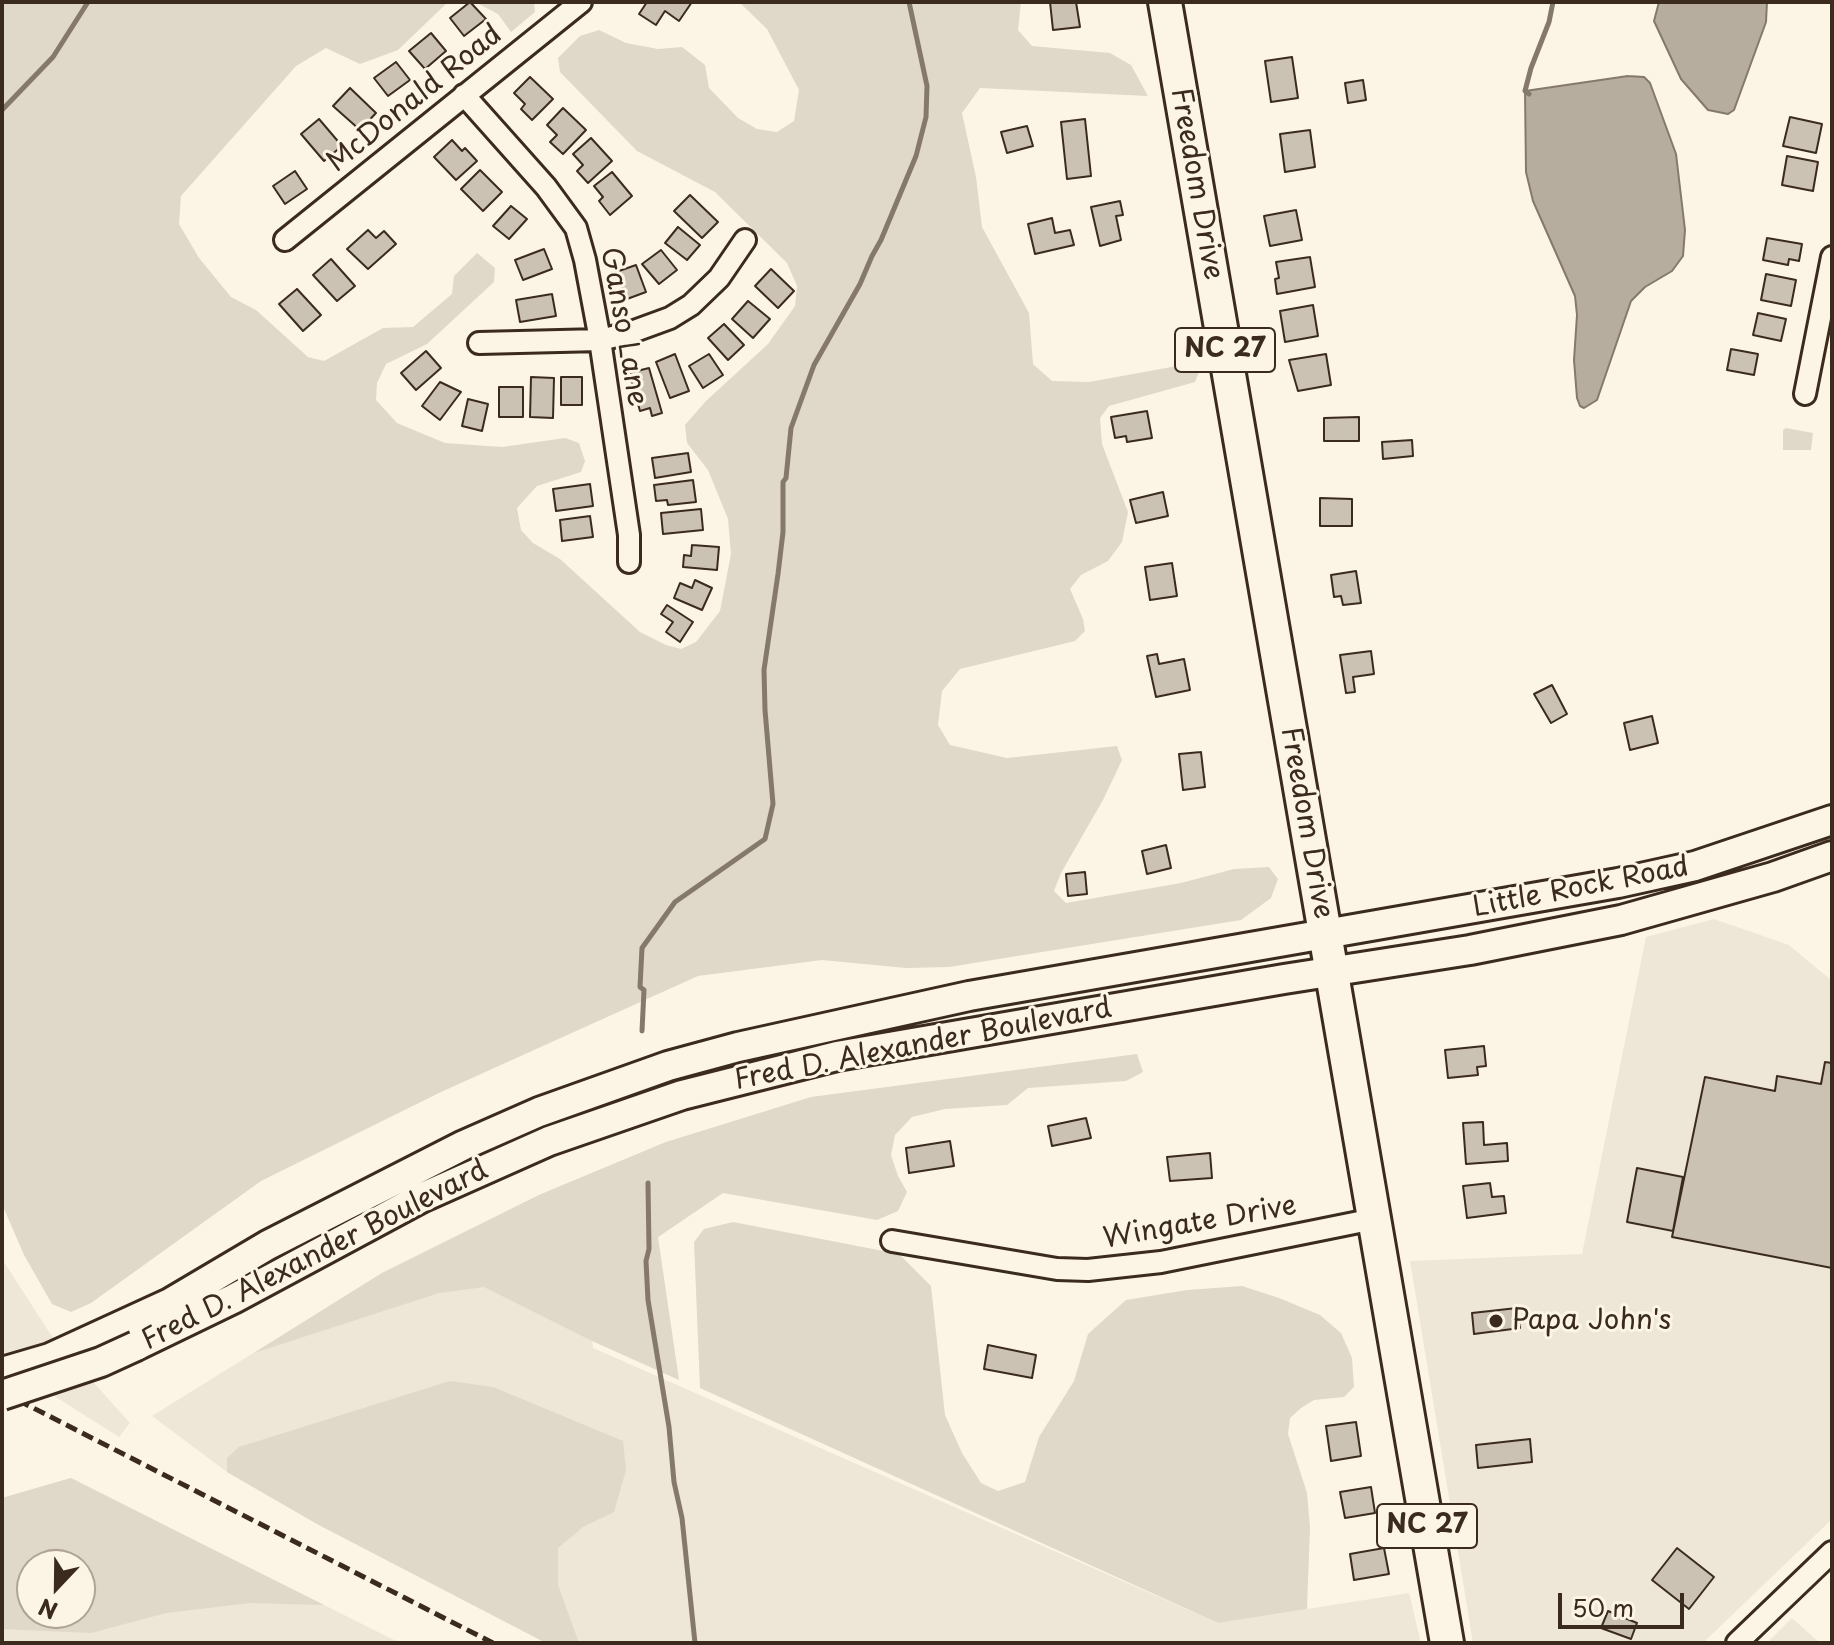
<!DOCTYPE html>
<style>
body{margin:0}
#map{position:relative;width:1834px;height:1645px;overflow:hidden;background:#fcf5e5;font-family:"Playpen Sans",sans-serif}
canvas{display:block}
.frame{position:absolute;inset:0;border:4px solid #3b2a1e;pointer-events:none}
.north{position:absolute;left:16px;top:1549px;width:80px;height:80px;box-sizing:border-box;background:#fcf5e5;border:2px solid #afa495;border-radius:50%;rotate:202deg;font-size:22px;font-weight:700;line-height:32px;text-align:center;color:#3b2a1e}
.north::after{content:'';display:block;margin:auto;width:28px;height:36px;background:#3b2a1e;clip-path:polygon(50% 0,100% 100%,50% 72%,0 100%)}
.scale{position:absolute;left:1558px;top:1593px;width:126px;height:36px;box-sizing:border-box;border:4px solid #3b2a1e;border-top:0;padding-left:10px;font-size:24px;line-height:28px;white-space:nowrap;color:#3b2a1e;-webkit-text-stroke:6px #fcf5e5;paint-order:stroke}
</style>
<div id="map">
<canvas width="1834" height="1645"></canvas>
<div class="frame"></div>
<div class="north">N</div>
<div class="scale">50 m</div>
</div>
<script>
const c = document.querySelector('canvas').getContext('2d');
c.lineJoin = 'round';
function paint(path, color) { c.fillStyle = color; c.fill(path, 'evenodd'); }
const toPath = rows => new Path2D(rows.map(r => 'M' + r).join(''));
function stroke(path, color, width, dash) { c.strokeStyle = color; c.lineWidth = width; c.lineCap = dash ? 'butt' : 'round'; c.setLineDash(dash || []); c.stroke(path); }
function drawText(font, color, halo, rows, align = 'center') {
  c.font = font + ' "Playpen Sans",sans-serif'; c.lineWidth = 6; c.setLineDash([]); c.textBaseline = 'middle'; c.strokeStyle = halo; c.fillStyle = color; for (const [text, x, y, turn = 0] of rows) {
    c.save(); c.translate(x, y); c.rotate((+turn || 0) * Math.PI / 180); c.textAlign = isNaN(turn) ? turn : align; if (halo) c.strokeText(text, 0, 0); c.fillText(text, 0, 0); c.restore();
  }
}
paint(toPath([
 [1714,919,1789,945,1832,981,1832,1519,1703,1643,1473,1643,1410,1261,1582,1254,1646,937],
 [816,1129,588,1285,593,1348,1218,1623,1409,1593,1421,1643,546,1643,317,1524,227,1472,152,1416,382,1273,539,1195,666,1142],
 [2,1259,51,1335,130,1423,119,1437,2,1363],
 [71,1478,202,1544,400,1643,2,1643,2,1498],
 [32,1565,80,1565,80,1613,32,1613],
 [1792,1618,1820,1643,1767,1643]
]), '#eee6d6');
paint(toPath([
 [2,2,448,2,398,50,360,64,326,48,296,66,181,196,179,224,199,258,231,297,256,310,308,357,324,361,383,328,413,327,452,294,454,276,477,253,495,268,494,282,427,344,386,364,377,383,376,400,397,423,445,443,502,447,565,438,579,443,585,461,581,472,537,486,517,508,521,530,533,543,560,559,640,632,666,645,681,649,696,642,720,611,731,554,728,519,708,470,687,443,685,425,706,401,768,344,795,306,797,286,787,263,715,192,637,151,560,72,558,58,580,36,599,30,626,43,658,49,682,47,705,65,709,88,738,118,757,129,777,132,794,121,799,90,767,29,739,2,1021,2,1018,30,1032,46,1110,53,1131,65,1148,96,980,88,962,113,976,177,982,227,1029,313,1033,364,1052,381,1089,382,1177,366,1199,372,1195,382,1109,406,1100,418,1102,444,1128,512,1122,542,1108,561,1081,575,1070,589,1083,619,1085,631,1075,641,960,669,942,691,938,725,950,745,1007,758,1117,746,1122,760,1103,800,1061,873,1054,891,1066,903,1181,883,1234,869,1269,867,1278,879,1271,898,1241,920,949,967,906,968,822,960,698,976,441,1092,261,1181,91,1303,71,1312,52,1304,24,1255,2,1204],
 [475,2,534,2,535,12,511,32,498,14],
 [1786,428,1813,433,1811,450,1783,450,1783,430],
 [1137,1054,1143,1072,1126,1081,1028,1088,1007,1105,945,1109,912,1117,895,1135,891,1155,898,1176,907,1192,898,1211,877,1220,723,1193,658,1237,679,1380,592,1341,484,1287,439,1293,254,1353,382,1273,539,1195,666,1142,811,1097],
 [733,1222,899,1254,931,1286,945,1415,962,1453,981,1483,998,1491,1025,1482,1039,1437,1074,1381,1088,1334,1126,1300,1187,1290,1242,1286,1279,1298,1320,1315,1341,1333,1352,1358,1354,1387,1344,1397,1314,1400,1301,1408,1290,1418,1288,1434,1307,1493,1310,1527,1307,1609,1218,1623,700,1388,694,1242,704,1229],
 [450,1381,493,1387,623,1441,626,1470,614,1512,583,1527,558,1548,558,1585,579,1643,546,1643,317,1524,227,1472,227,1458,239,1447],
 [71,1478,202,1544,324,1605,250,1603,166,1613,91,1633,2,1629,2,1498],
 [80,1565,80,1613,32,1613,32,1565]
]), '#e0d8c8');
const water = toPath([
 [1659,2,1767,2,1766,22,1734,110,1728,114,1708,110,1681,79,1654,21,1659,2],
 [1628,76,1644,77,1650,83,1676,154,1685,230,1683,256,1672,271,1645,287,1631,301,1597,400,1584,408,1580,406,1577,398,1574,360,1577,315,1575,296,1533,201,1526,172,1525,91,1628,76]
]);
paint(water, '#b7ad9e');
stroke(water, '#85796b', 2);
stroke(toPath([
 [1529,94,1525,91,1531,68,1549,22,1553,2],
 [2,110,53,57,88,2],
 [642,1031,644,990,640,987,642,948,675,902,765,839,773,804,765,710,764,670,778,574,783,532,783,482,786,478,791,428,814,365,860,284,872,256,881,240,916,156,926,117,927,86,909,2],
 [648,1183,649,1249,646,1261,648,1300,669,1427,674,1482,682,1518,695,1643]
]), '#85796b', 5);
const building = toPath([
 [470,2,486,19,464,36,450,18,470,2],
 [647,2,692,2,679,21,665,11,656,25,639,14,647,2],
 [1050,2,1076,2,1080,27,1053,30,1050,2],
 [431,33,446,51,425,69,409,51,431,33],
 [1292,57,1298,98,1271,102,1265,61,1292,57],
 [396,62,410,80,388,96,374,78,396,62],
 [530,77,553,99,532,120,521,109,525,104,514,93,530,77],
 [1363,80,1366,100,1348,103,1345,83,1363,80],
 [350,88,376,113,360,130,333,106,350,88],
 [563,108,586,130,563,154,550,142,557,135,547,125,563,108],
 [1790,117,1822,124,1816,153,1783,146,1790,117],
 [319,119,342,146,324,161,301,134,319,119],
 [1085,119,1091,176,1067,179,1061,122,1085,119],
 [1027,126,1033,146,1007,153,1001,132,1027,126],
 [1310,130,1315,167,1285,172,1280,134,1310,130],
 [591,138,612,161,588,183,577,171,583,165,573,154,591,138],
 [452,140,462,151,465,148,477,161,456,180,434,157,452,140],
 [1787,156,1818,162,1813,191,1782,185,1787,156],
 [480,170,502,192,483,211,461,189,480,170],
 [295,171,307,189,285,204,273,186,295,171],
 [612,172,632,196,610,215,599,201,603,197,594,186,612,172],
 [690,195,718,222,702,238,674,211,690,195],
 [1120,201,1123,215,1116,216,1121,240,1100,246,1091,207,1120,201],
 [511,206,527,219,509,239,493,226,511,206],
 [1296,210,1302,240,1270,246,1264,216,1296,210],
 [1052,218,1055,233,1070,230,1074,245,1035,254,1028,224,1052,218],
 [678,227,700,245,687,260,665,243,678,227],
 [368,230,376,238,384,231,396,244,368,269,347,249,368,230],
 [1767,238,1802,244,1799,261,1789,259,1788,265,1763,260,1767,238],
 [544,249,552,269,523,280,515,260,544,249],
 [661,250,677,270,659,284,642,264,661,250],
 [1310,257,1315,287,1277,294,1275,279,1279,278,1276,262,1310,257],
 [331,259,355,286,337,301,313,275,331,259],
 [636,265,646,292,627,299,616,272,636,265],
 [771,269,794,291,778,308,755,286,771,269],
 [1766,274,1796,280,1791,306,1761,300,1766,274],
 [297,289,321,315,303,331,279,304,297,289],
 [552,294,556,316,520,322,516,300,552,294],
 [748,301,770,319,753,338,732,319,748,301],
 [1313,305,1318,336,1285,342,1280,311,1313,305],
 [1758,313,1786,319,1781,341,1753,335,1758,313],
 [724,324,744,345,728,360,708,338,724,324],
 [1731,349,1758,354,1754,375,1727,370,1731,349],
 [426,351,441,368,416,390,401,373,426,351],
 [675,354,689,391,670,398,656,362,675,354],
 [709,354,723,375,703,388,689,366,709,354],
 [1326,354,1331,385,1298,391,1289,360,1326,354],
 [649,368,662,413,652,416,650,408,640,411,629,373,649,368],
 [531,377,554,378,553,418,530,417,531,377],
 [561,377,582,377,582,405,561,405,561,377],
 [440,382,461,392,440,420,422,406,440,382],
 [499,387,523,387,523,417,499,417,499,387],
 [468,399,488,404,482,431,462,426,468,399],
 [1147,411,1152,438,1127,442,1126,436,1115,438,1111,417,1147,411],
 [1359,417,1359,441,1324,441,1324,418,1359,417],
 [1412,440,1413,456,1383,459,1382,442,1412,440],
 [688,453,691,472,655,478,652,458,688,453],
 [693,480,696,502,668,505,667,500,656,501,654,485,693,480],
 [590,484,593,506,556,511,553,489,590,484],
 [1163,492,1168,516,1136,523,1130,500,1163,492],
 [1320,498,1352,499,1352,526,1320,526,1320,498],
 [701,509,703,530,663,534,661,513,701,509],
 [590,516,593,537,562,541,560,520,590,516],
 [692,545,719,547,717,570,683,567,684,555,691,556,692,545],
 [1172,563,1177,596,1150,600,1145,567,1172,563],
 [1356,571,1361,603,1343,605,1341,596,1334,597,1331,575,1356,571],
 [695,580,712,588,702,610,674,598,680,583,692,588,695,580],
 [667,605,693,622,680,642,666,632,673,622,661,614,667,605],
 [1371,651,1374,674,1353,677,1355,692,1346,693,1340,655,1371,651],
 [1157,654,1159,664,1184,659,1190,690,1156,697,1147,656,1157,654],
 [1552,685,1567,714,1551,723,1534,694,1552,685],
 [1652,716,1658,743,1630,750,1624,723,1652,716],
 [1201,752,1205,787,1183,790,1179,754,1201,752],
 [1166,845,1171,868,1147,874,1142,851,1166,845],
 [1085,872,1087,894,1068,896,1066,874,1085,872],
 [1484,1046,1486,1066,1477,1067,1478,1075,1448,1078,1445,1050,1484,1046],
 [1825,1062,1832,1063,1832,1268,1672,1237,1705,1077,1775,1091,1777,1076,1821,1084,1825,1062],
 [1086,1118,1091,1138,1052,1146,1048,1126,1086,1118],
 [1483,1122,1484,1145,1507,1143,1508,1161,1466,1164,1463,1123,1483,1122],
 [950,1141,954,1166,909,1173,906,1148,950,1141],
 [1210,1153,1212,1178,1170,1181,1167,1157,1210,1153],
 [1637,1168,1683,1177,1673,1231,1627,1222,1637,1168],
 [1490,1183,1492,1197,1504,1196,1506,1213,1467,1218,1463,1186,1490,1183],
 [1517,1308,1520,1328,1474,1334,1472,1313,1517,1308],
 [988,1345,1036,1355,1032,1378,984,1369,988,1345],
 [1356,1422,1361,1456,1331,1461,1326,1426,1356,1422],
 [1530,1439,1532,1462,1478,1468,1476,1445,1530,1439],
 [1371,1487,1375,1513,1345,1518,1340,1492,1371,1487],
 [1384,1548,1389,1574,1354,1580,1350,1554,1384,1548],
 [1677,1548,1714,1577,1689,1609,1652,1580,1677,1548],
 [1608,1611,1637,1623,1631,1639,1601,1628,1608,1611]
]);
paint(building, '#ccc2b3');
stroke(building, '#3b2a1e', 2);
const minor = toPath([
 [464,95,546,187,576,228,585,260,600,340,629,535,629,562],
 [285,240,581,2],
 [479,343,600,340,629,333,670,318,691,305,719,278,745,240],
 [1805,394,1832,257],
 [892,1241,1057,1269,1088,1270,1161,1262,1374,1219],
 [1737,1643,1832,1552]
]);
const secondary = toPath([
 [136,1346,233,1299,421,1198,549,1141,682,1095,837,1056,1284,979,1470,950,1621,920,1773,877,1832,856],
 [2,1372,50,1358,170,1303,268,1245,464,1145,539,1112,668,1066,738,1047,969,996,1618,883,1695,866,1832,820]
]);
const primary = toPath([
 [1165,2,1447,1643]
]);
stroke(minor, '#3b2a1e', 26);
stroke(secondary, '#3b2a1e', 34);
stroke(primary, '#3b2a1e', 38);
stroke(minor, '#fcf5e5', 20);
stroke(secondary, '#fcf5e5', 28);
stroke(primary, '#fcf5e5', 32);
stroke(toPath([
 [2,1392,493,1643]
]), '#3b2a1e', 5, [12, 6]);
const secondaryBridge = toPath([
 [2,1395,101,1362,136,1346]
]);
stroke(secondaryBridge, '#3b2a1e', 34, []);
stroke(secondaryBridge, '#fcf5e5', 28);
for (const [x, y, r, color] of [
 [1496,1321,8,"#3b2a1e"]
]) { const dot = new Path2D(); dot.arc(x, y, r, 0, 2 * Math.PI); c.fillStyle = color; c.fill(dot); stroke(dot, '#fcf5e5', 3); }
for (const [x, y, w] of [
 [1225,350,100],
 [1427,1526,100]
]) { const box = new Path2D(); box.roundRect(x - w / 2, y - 22, w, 44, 6); c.fillStyle = '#fcf5e5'; c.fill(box); stroke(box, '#3b2a1e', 2); }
drawText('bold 26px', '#3b2a1e', null, [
 ["NC 27",1225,350],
 ["NC 27",1427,1526]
]);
drawText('28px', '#3b2a1e', '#fcf5e5', [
 ["McDonald Road",415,99,-39],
 ["Freedom Drive",1196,184,80],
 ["Ganso Lane",623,327,80],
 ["Freedom Drive",1306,823,80],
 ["Little Rock Road",1581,888,-11],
 ["Fred D. Alexander Boulevard",923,1045,-11],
 ["Wingate Drive",1200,1223,-10],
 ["Fred D. Alexander Boulevard",315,1256,-27]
]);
drawText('28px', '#3b2a1e', '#fcf5e5', [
 ["Papa John's",1512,1321]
], 'left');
</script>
